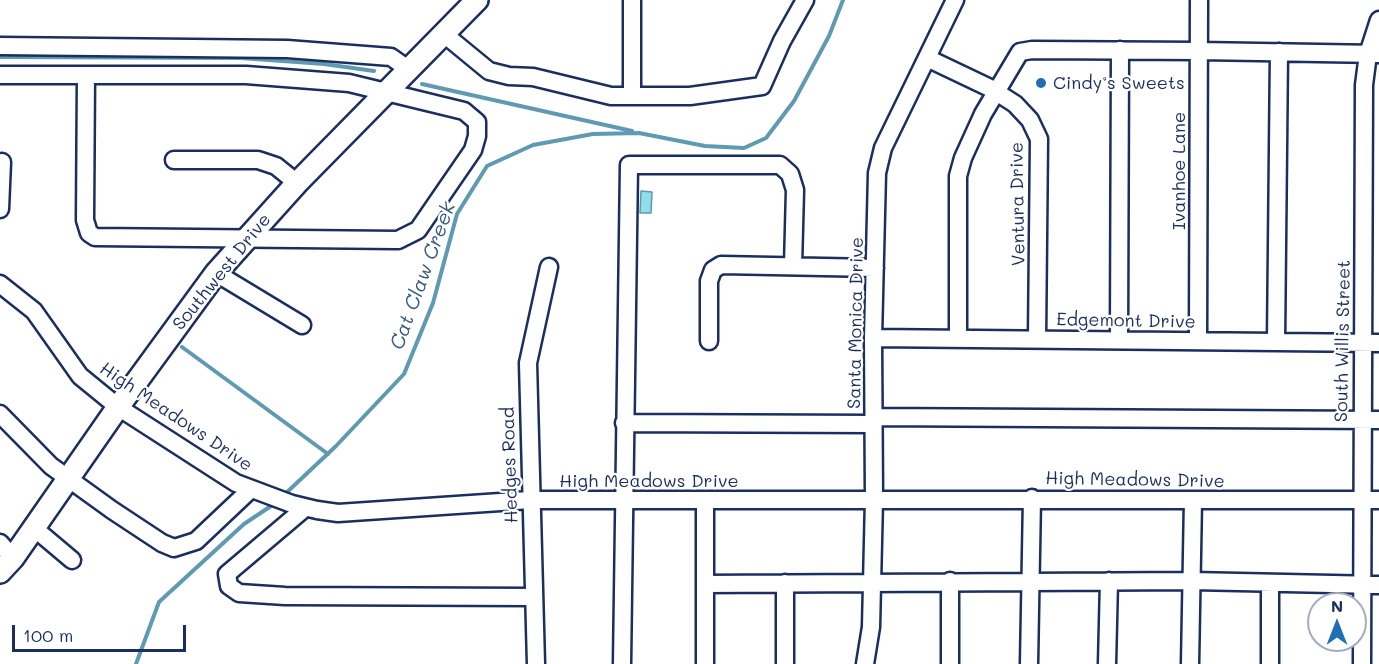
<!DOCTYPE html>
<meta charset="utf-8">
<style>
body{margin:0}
#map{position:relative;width:1379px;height:664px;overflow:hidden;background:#fff;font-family:Mali,sans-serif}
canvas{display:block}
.north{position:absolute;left:1307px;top:592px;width:60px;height:60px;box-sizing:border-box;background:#fff;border:2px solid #a4acbf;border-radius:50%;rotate:0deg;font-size:16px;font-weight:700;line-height:24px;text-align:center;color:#1b2f5e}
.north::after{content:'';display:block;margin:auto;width:21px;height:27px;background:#1f6fb2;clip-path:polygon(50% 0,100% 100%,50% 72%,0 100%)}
.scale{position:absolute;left:12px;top:625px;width:174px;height:27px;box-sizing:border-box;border:3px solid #1b2f5e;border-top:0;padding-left:8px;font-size:18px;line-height:21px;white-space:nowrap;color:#1b2f5e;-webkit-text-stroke:4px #fff;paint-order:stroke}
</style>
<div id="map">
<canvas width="1379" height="664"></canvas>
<div class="north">N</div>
<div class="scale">100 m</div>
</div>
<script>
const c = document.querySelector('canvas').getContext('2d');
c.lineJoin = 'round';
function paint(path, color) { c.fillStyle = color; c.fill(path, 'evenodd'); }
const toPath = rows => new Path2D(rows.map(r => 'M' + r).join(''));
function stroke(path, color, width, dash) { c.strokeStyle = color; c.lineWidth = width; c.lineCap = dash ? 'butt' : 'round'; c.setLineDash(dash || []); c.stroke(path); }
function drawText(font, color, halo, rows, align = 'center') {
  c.font = font + ' Mali,sans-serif'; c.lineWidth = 4.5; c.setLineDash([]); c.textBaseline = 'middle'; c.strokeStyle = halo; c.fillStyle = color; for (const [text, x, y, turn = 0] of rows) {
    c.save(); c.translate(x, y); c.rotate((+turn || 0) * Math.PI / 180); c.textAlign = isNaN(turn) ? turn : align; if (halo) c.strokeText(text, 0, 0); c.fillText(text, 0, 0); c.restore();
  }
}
const water = toPath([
 [641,191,652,192,651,213,640,213,641,191]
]);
paint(water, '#8edfea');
stroke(water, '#6099b2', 1.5);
stroke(toPath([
 [0,57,241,58,324,64,374,71],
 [422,84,632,131],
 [182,347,328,454],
 [284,495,336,446,404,374,433,303,457,214,487,166,533,145,593,134,639,133,705,146,744,148,766,138,794,101,829,36,843,0],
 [136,664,159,602,244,524,274,504]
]), '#6099b2', 4);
const minor = toPath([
 [632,0,632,96],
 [444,34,489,71,509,76,533,77,611,96,690,96,762,86,782,41,805,0],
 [0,46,287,49,391,57,408,69],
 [927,58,990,88,1015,104,1030,120,1039,139,1037,339],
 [0,75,246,75,349,83,464,111,477,122,477,136,473,150,418,230,398,240,95,237,89,233,85,220,86,75],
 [174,160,258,160,276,166,297,183],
 [0,209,2,162],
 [216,273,302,325],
 [0,284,34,311,80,376,118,407,236,483,292,504,317,510,338,513,530,500,1379,500],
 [873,338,1379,343],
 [958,339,958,176,963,158,983,114,1020,52,1032,50,1199,51,1379,54],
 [1119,340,1120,50],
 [709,341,709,281,713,270,721,265,875,268],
 [1198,341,1199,0],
 [1276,342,1279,52],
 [0,414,51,466,112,510,162,543,174,548,196,541,250,490],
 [874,417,1379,420],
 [624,423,874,424],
 [305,508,227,574,229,586,239,593,285,596,534,597],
 [34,528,72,560],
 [0,543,13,558],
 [785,583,785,664],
 [1270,583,1270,664],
 [705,584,1192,581,1379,585],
 [536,664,528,363,549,267],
 [622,664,629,165,780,165,790,174,795,190,793,266],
 [705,664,705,501],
 [865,664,871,627,874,499,873,338,877,173,883,148,955,0],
 [950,664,950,581],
 [1029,664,1032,498],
 [1107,664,1109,581],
 [1190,664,1193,500],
 [1362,664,1364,85,1368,54,1379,20]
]);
const major = toPath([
 [0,572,13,558,118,407,216,273,297,183,477,0]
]);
stroke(minor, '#1b2f5e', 21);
stroke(major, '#1b2f5e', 26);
stroke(minor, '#fff', 16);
stroke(major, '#fff', 21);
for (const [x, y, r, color] of [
 [1041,83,6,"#1f6fb2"]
]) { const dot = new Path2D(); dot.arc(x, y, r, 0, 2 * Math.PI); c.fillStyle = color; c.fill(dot); stroke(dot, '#fff', 2); }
drawText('18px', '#1b2f5e', '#fff', [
 ["Cindy’s Sweets",1053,83]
], 'left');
drawText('18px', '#1b2f5e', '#fff', [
 ["Ivanhoe Lane",1179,171,-90],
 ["Ventura Drive",1018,204,-91],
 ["Southwest Drive",222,272,-51],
 ["Edgemont Drive",1126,321,1],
 ["Santa Monica Drive",856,323,-89],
 ["South Willis Street",1343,341,-89],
 ["High Meadows Drive",176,417,34],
 ["Hedges Road",510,465,-92],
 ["High Meadows Drive",1135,480,1],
 ["High Meadows Drive",649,481]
]);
drawText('italic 20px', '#385b81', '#fff', [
 ["Cat Claw Creek",423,276,-70]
]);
</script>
